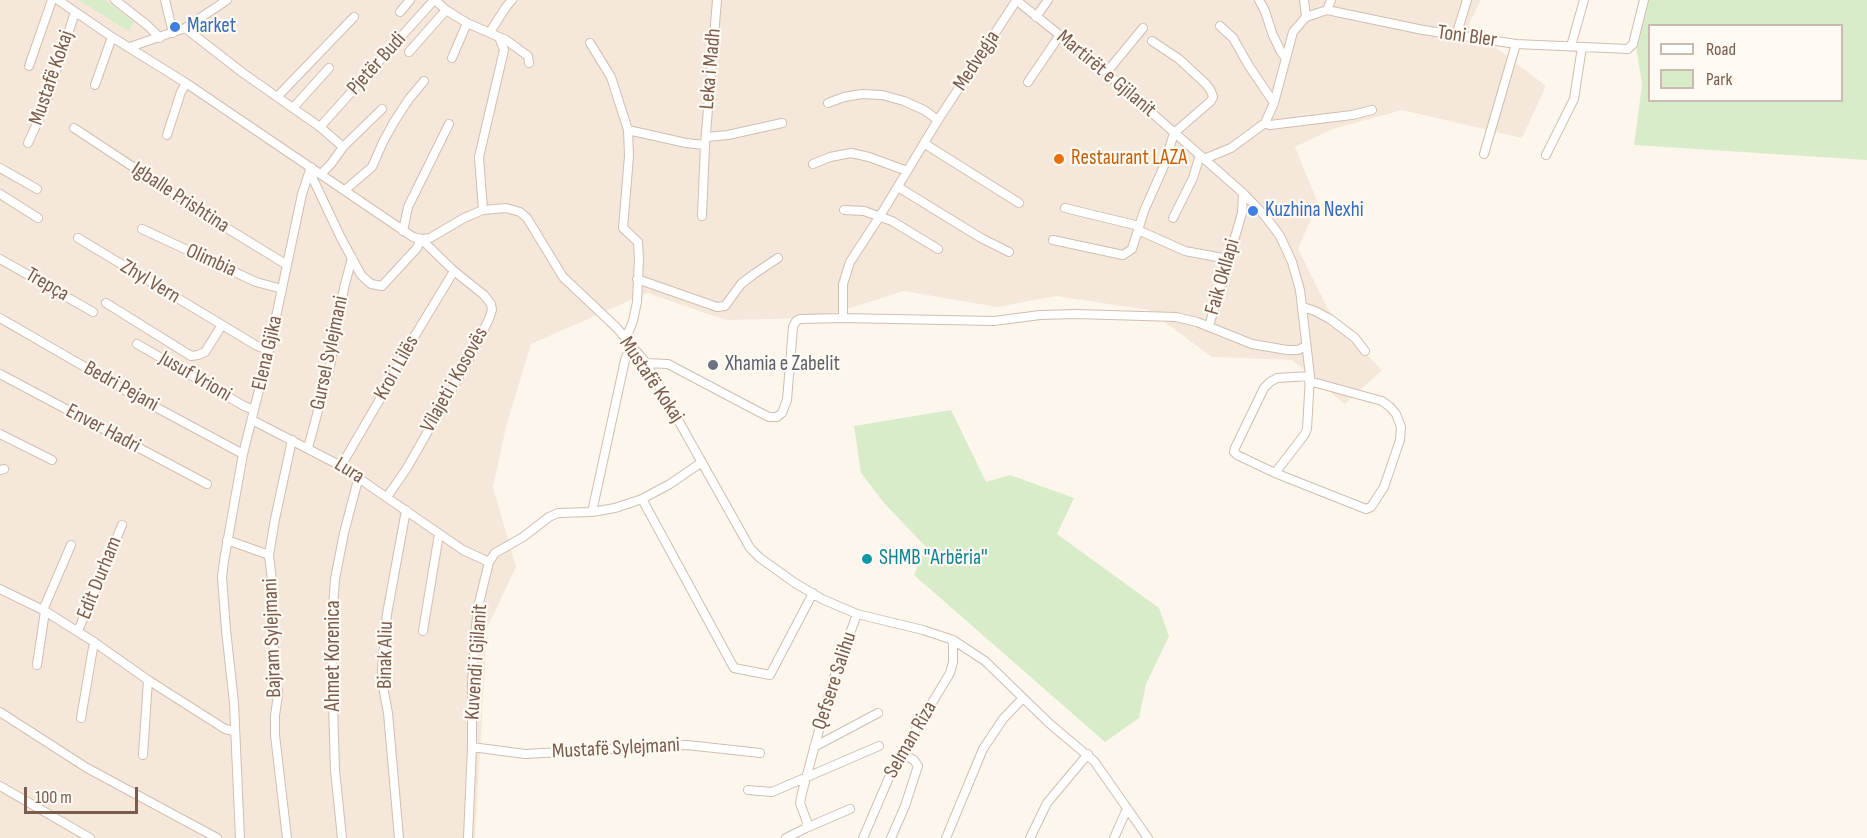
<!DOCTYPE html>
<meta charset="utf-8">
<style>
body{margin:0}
#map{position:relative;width:1867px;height:838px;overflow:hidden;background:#fdf6ec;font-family:"Sofia Sans Condensed",sans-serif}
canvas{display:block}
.legend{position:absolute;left:1648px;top:24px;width:195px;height:78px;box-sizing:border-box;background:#fffaf3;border:2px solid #cabbb1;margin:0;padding:8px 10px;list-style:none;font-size:18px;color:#7a5c4d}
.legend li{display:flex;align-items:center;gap:12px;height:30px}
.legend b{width:30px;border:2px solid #cabbb1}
.scale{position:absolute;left:24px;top:787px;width:114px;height:27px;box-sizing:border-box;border:3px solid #7a5c4d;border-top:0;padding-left:8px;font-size:18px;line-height:21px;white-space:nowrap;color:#7a5c4d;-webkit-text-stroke:4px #fffaf3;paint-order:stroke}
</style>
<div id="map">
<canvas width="1867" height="838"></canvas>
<ul class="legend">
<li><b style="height:8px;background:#fff"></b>Road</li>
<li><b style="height:16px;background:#d8ecc9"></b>Park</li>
</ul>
<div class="scale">100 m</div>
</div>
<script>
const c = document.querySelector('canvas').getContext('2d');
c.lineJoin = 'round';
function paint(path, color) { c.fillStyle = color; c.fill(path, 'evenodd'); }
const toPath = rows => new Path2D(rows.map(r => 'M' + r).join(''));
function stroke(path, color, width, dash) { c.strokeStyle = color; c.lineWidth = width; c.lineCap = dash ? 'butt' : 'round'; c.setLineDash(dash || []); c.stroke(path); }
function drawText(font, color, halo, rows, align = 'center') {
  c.font = font + ' "Sofia Sans Condensed",sans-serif'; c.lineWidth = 4.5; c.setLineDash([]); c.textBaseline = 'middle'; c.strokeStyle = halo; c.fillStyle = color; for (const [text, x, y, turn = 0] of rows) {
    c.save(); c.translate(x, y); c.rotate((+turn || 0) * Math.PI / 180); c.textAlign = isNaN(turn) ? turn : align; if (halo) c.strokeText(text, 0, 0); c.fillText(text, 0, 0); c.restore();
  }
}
paint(toPath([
 [0,0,1481,0,1468,26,1546,86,1522,138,1402,110,1333,129,1295,147,1318,203,1298,249,1336,325,1382,370,1345,404,1292,360,1212,357,1148,310,1056,296,997,307,904,291,818,318,726,320,647,293,531,344,506,427,493,487,516,567,487,628,475,838,0,838]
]), '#f5e8da');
paint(toPath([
 [79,0,105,0,134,22,128,31],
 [1648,0,1867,0,1867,160,1634,145,1642,85,1636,45],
 [1650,26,1842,26,1842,100,1650,100],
 [951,410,986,482,1010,475,1074,498,1057,534,1159,608,1169,636,1146,684,1139,718,1105,742,914,575,926,547,884,503,861,473,854,426]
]), '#d8ecc9');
const minor = toPath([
 [58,0,112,37,186,83,413,237,421,239,430,238,464,218,483,210,506,208,520,212,527,218,563,277,617,328,646,363,750,548,760,558,795,583,822,599,857,614,923,630,953,640,985,661,1050,724,1094,761,1148,838],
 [115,0,147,25,160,38],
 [165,0,173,33],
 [435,0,446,10,467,23,506,40,528,56,529,63],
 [1016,0,1102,69,1243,193,1265,216,1280,236,1292,262,1300,290,1310,376,1307,429,1305,434,1275,473],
 [1259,0,1265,11,1272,33,1281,52,1285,57],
 [1304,0,1306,17],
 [1327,10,1331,0],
 [400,12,410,0],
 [1036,17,1048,0],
 [1220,26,1233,38,1249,66,1274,103],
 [185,28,243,73,320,127,343,147],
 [490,32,506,7,512,0],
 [1456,36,1467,0],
 [590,43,611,77,628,130,686,143,705,145,717,0],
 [1516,44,1628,49,1633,44,1644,0],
 [1571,46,1584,0],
 [130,47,185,28,227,0],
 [409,52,446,10],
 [452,58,467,23],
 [29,66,52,0],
 [1106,73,1143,28],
 [1028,82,1060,35],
 [95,85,112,37],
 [277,97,354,17],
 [828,103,844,97,862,94,882,95,904,101,924,110,938,120],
 [293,108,329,68],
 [1265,123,1270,125,1352,115,1372,110],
 [320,127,434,0],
 [74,128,212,219,287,265],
 [167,135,181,92,186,83],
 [706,137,728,135,782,123],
 [28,143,45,106,75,12],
 [925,144,1019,203],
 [1546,155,1574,99,1582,47],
 [1204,159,1231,148,1265,123,1274,103,1293,32,1306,17,1327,10,1423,30,1516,44,1484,154],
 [813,164,830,157,851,153,869,157,907,171],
 [0,168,37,189],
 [311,169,313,179,341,238,361,275,371,284,382,286,417,248,421,239,454,271,484,295,491,304,492,310,489,319,469,359,407,468,387,497],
 [321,174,331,164,343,147,382,109],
 [898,187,981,238,1009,252],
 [345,190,372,167,383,142,394,122,409,99,424,81],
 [0,194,38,218],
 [1065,208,1139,226],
 [483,210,479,157,504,50,499,37],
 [844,210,864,211,892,221,938,249],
 [702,216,705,145],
 [1173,218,1193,178,1200,155],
 [142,229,256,282,282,289],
 [1138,230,1185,251,1228,259],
 [403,231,408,207,449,124],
 [78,238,257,346,269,350],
 [1053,240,1123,255,1132,249,1144,211,1164,166,1174,133,1211,101,1213,97,1211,91,1206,84,1179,59,1152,41],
 [0,259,93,312],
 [637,279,717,307,725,306,741,284,754,274,778,258],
 [106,303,191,356,198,355,205,352,222,325],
 [1303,307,1315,311,1330,319,1355,338,1365,351],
 [0,318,135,396,243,454],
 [843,318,843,284,850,262,880,216,938,120,1016,1],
 [1209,326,1242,213,1243,193],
 [624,336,629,331,633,321,637,302,639,259,638,242,623,228,629,156,628,130],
 [137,344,244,406,254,410],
 [646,363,668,364,759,412,769,417,777,417,782,413,787,400,793,327,796,321,800,319,843,318,994,321,1040,315,1076,314,1176,317,1197,322,1252,344,1287,350,1298,350,1306,346],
 [0,374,207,484],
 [1309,381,1382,401,1390,407,1396,414,1401,427,1400,440,1384,487,1371,507,1366,509,1275,473,1237,455,1234,452,1235,448,1264,388,1270,382,1277,378,1310,376],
 [252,420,341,466,463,550,489,562],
 [0,434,52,460],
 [308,448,331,362,344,288,352,258],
 [341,466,380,399,405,352,454,271],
 [0,470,4,469],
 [642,499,734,668,770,675,813,593],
 [592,512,625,360,631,345],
 [227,540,269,555],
 [0,589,45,611,94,642,148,680,225,729,234,731],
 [43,610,71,545],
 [78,631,122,525],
 [423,631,439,534],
 [37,665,45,611],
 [0,712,87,768,217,838],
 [81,718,94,642],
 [472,747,525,754,687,745,760,753],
 [814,747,878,713],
 [143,755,148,680],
 [0,786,90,838],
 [748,790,772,792,879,746],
 [806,828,850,809],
 [240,838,234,703,226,630,222,577,224,561,243,454,269,350,302,194,311,167],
 [287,838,275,735,275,716,278,694,273,637,273,589,269,555,275,519,292,440],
 [342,838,335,770,331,638,335,579,344,533,359,476],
 [399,838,388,713,383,687,382,669,387,614,406,510],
 [468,838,472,747,472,684,475,637,478,607,489,562,495,553,523,537,549,517,558,513,592,512,615,508,642,499,670,484,702,462],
 [786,838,806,828,807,822,800,803,802,793,831,686,857,614],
 [863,838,894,766,950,673,953,662,953,640],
 [891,838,905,806,918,766,914,760,902,754],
 [946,838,983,749,1003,719,1023,698],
 [1030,838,1047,803,1088,754],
 [1114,838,1127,809]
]);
stroke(minor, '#d1beb0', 10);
stroke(minor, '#fff', 8);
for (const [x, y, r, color] of [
 [175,27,6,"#3f7fe0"],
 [1059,159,6,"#e8710a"],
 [1253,211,6,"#3f7fe0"],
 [713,365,6,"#6b7280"],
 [867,559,6,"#0f9aa8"]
]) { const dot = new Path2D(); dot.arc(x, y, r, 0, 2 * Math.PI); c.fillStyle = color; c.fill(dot); stroke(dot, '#fffaf3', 2); }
drawText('21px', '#366cbe', '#fffaf3', [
 ["Market",187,27],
 ["Kuzhina Nexhi",1265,211]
], 'left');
drawText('21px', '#7a5c4d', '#fffaf3', [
 ["Toni Bler",1467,37,8],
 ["Medvegja",977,61,-57],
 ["Pjetër Budi",377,64,-48],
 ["Leka i Madh",711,69,-85],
 ["Martirët e Gjilanit",1106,74,40],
 ["Mustafë Kokaj",52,78,-71],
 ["Igballe Prishtina",180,198,33],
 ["Olimbia",211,261,24],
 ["Faik Okllapi",1223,277,-74],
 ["Zhyl Vern",150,282,31],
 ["Trepça",47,285,30],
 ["Elena Gjika",268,353,-77],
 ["Gursel Sylejmani",330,353,-78],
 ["Kroi i Lilës",397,368,-61],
 ["Jusuf Vrioni",195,377,30],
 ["Vilajeti i Kosovës",455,380,-61],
 ["Mustafë Kokaj",651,380,56],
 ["Bedri Pejani",121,387,29],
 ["Enver Hadri",103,429,28],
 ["Lura",349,471,32],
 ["Edit Durham",100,578,-68],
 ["Bajram Sylejmani",273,638,-92],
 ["Binak Aliu",386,655,-89],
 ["Ahmet Korenica",334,656,-90],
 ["Kuvendi i Gjilanit",477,662,-86],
 ["Qefsere Salihu",835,681,-72],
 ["Selman Riza",911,740,-60],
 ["Mustafë Sylejmani",616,749,-3]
]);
drawText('21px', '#c56008', '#fffaf3', [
 ["Restaurant LAZA",1071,159]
], 'left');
drawText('21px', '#5b616d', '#fffaf3', [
 ["Xhamia e Zabelit",725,365]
], 'left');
drawText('21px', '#0d838f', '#fffaf3', [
 ["SHMB ''Arbëria''",879,559]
], 'left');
</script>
